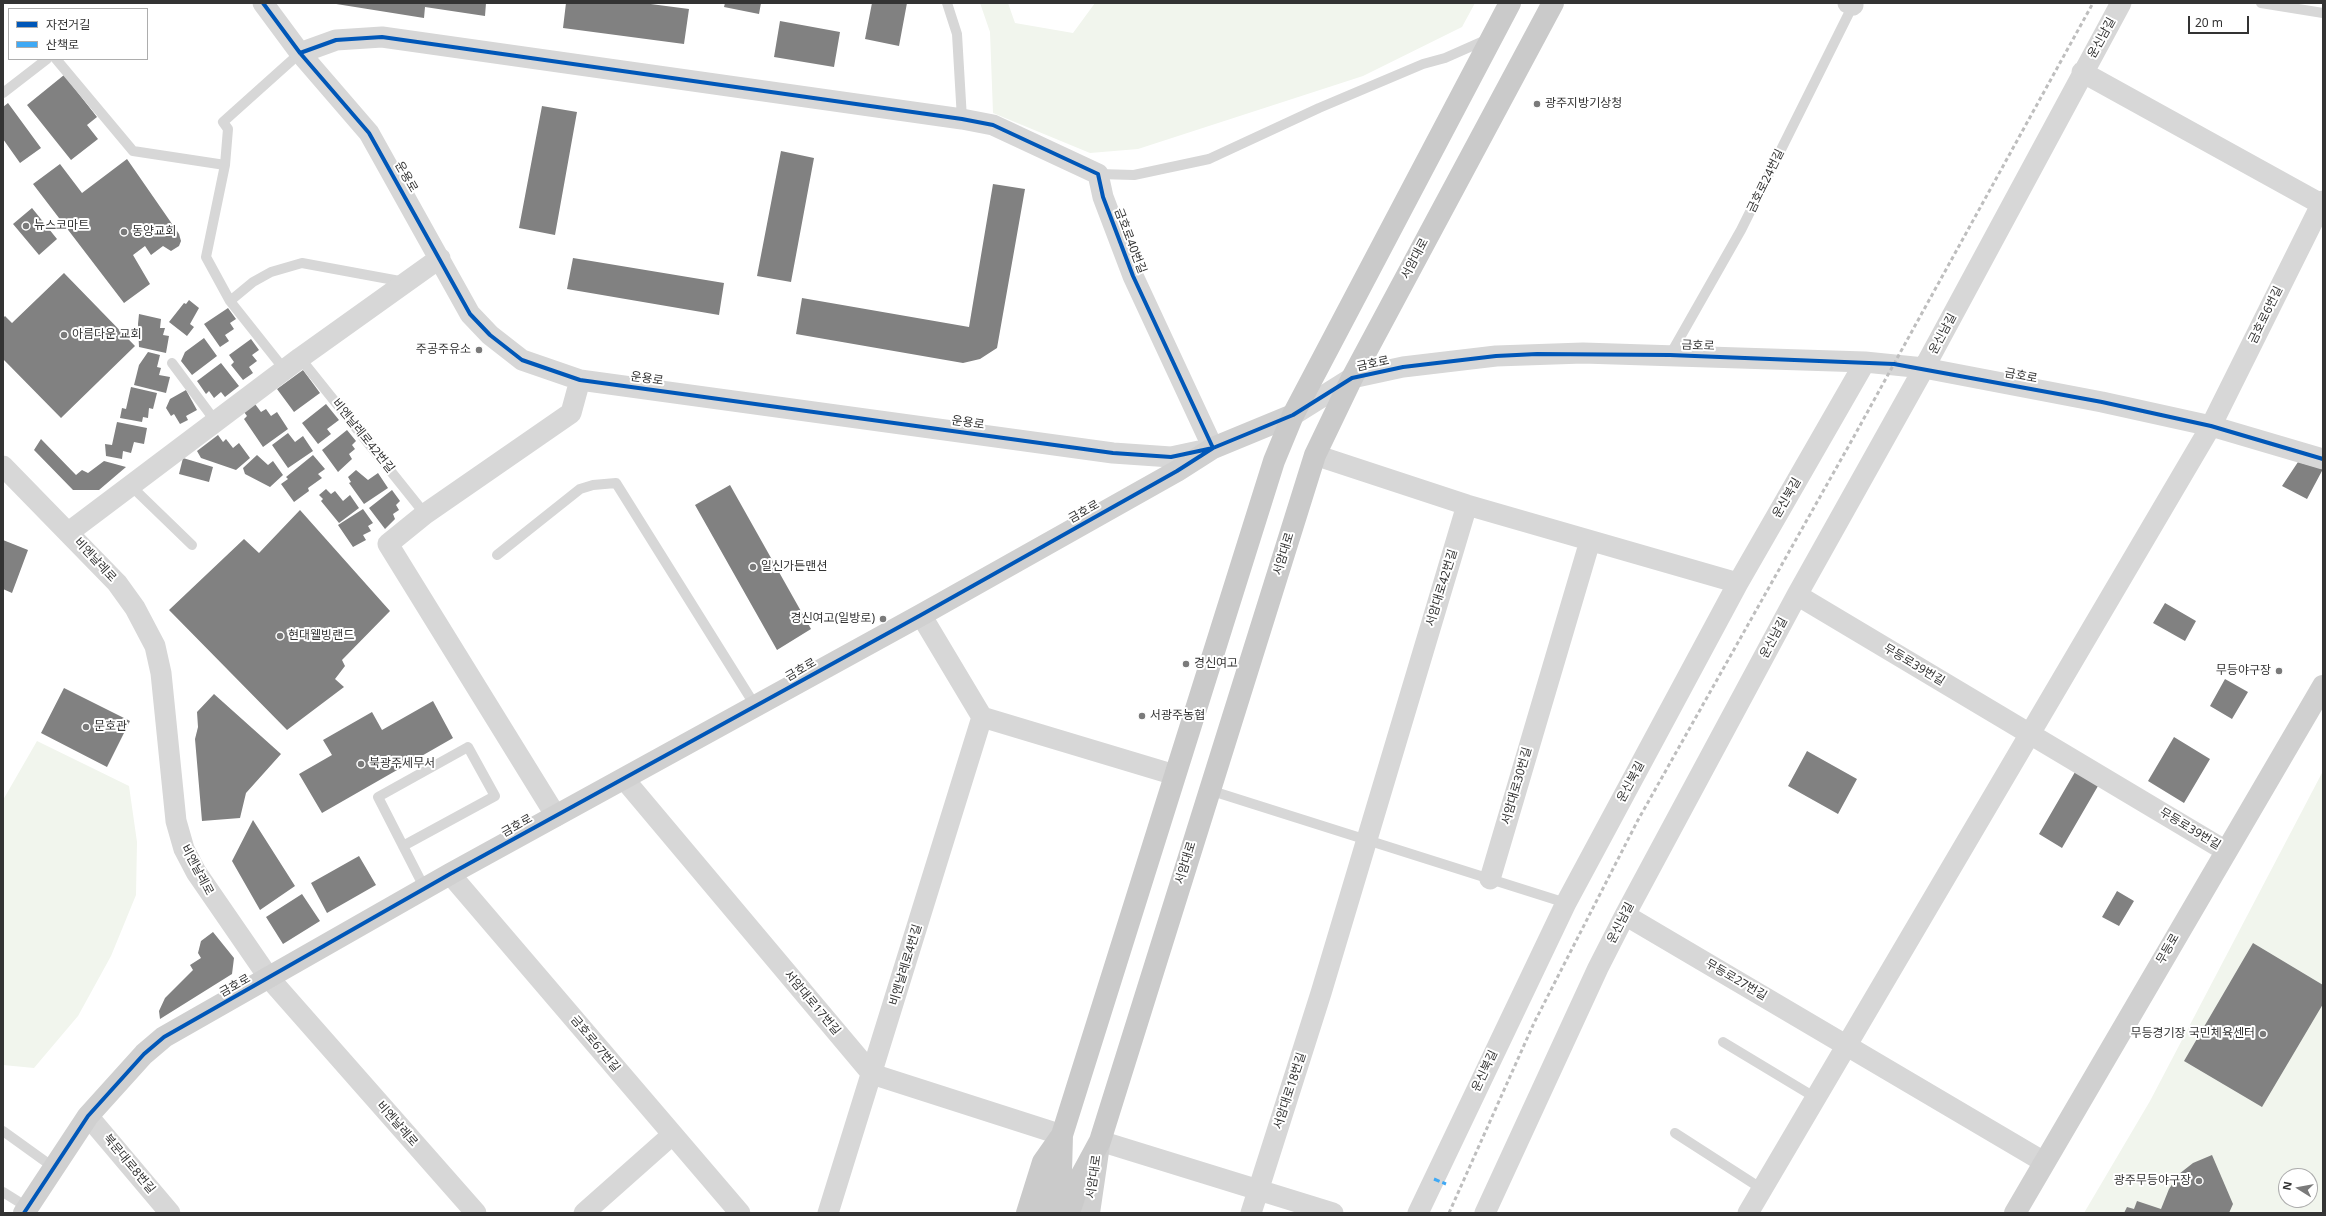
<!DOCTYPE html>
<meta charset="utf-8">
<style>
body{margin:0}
#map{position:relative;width:2326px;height:1216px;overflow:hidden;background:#fff;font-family:"Noto Sans","Noto Sans KR",sans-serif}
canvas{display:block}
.frame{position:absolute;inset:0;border:4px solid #333;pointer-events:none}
.legend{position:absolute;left:8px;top:8px;width:140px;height:52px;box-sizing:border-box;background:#fff;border:1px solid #adadad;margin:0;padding:5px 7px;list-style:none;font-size:12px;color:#333}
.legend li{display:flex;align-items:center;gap:8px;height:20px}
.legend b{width:20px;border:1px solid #adadad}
.north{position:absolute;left:2278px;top:1168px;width:40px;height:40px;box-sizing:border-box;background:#fff;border:1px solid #adadad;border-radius:50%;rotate:281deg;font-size:11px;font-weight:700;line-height:16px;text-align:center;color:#333}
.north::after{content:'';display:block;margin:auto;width:14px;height:18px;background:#7a7a7a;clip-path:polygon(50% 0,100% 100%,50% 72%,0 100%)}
.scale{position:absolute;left:2188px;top:16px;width:61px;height:18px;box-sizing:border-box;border:2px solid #333;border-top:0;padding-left:5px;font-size:12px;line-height:14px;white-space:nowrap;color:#333;-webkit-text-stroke:3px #fff;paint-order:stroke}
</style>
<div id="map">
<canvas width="2326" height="1216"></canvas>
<div class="frame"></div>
<ul class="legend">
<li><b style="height:5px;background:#0057b8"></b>자전거길</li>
<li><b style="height:5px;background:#3fa9f5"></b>산책로</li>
</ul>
<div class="north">N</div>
<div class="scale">20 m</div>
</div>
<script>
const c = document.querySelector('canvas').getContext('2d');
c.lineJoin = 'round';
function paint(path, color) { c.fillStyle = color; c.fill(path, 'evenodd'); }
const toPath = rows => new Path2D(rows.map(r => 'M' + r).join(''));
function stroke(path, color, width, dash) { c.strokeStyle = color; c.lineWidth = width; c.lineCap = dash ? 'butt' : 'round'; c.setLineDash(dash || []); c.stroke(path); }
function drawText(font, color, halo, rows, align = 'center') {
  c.font = font + ' "Noto Sans","Noto Sans KR",sans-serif'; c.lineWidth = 4; c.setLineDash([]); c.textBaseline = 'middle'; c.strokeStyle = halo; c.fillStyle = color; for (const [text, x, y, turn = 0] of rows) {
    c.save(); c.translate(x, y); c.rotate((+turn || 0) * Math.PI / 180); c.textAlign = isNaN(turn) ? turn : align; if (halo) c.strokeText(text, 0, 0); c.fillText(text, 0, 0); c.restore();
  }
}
paint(toPath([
 [980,3,1008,3,1015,23,1073,33,1095,3,1475,3,1462,27,1363,76,1138,149,1090,153,993,113,990,32],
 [37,741,129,786,137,842,136,895,111,956,78,1016,34,1068,3,1065,3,800],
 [2323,771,2323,1213,2084,1213,2150,1101],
 [2286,1176,2310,1176,2310,1200,2286,1200]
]), '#f1f5ed');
paint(toPath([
 [330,3,486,3,485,16,425,7,424,18],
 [566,3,643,3,689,9,684,44,563,28],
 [725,3,761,3,759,14,724,7],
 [872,3,907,3,899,46,865,39],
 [780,21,840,32,834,67,774,57],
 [64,75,97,117,87,125,98,139,71,160,27,105],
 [8,103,41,148,20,163,3,139,3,107],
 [542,106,577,112,555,235,519,228],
 [781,151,814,158,791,282,757,276],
 [127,159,179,234,181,241,179,246,171,251,163,246,151,255,145,246,133,255,150,284,124,303,33,184,60,164,82,193],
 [993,184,1025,189,997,348,980,359,963,363,796,334,802,298,969,327],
 [32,208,57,239,39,255,13,224],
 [573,258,724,283,719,315,567,289],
 [64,273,135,346,61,418,3,359,3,318,5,316,12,323],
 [189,300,199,308,190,324,194,327,187,336,169,322,184,303,186,304],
 [228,308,236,319,230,323,234,329,225,335,229,341,220,347,204,324],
 [139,314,161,319,160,328,165,328,163,335,169,336,166,353,139,347,138,324],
 [204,338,217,356,192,375,181,361,185,352],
 [251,339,259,350,252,355,257,361,249,367,253,373,243,380,231,365,234,362,229,355],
 [148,352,160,355,157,367,161,368,159,375,170,377,166,393,134,385,139,365],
 [221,363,239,386,225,397,221,392,214,398,209,391,206,394,197,381],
 [303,370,320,393,294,412,277,389],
 [131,387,157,393,153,409,149,408,148,418,143,417,142,422,120,418,122,408,126,409],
 [186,390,197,410,186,416,188,420,180,424,174,414,171,416,166,408,170,399],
 [255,404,261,412,266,409,271,416,277,412,288,429,263,447,244,419,247,416,244,412],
 [326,404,339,420,327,429,331,434,318,444,302,423],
 [117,422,147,428,144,444,134,442,131,453,123,451,122,459,106,456,105,444,112,445],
 [347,430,356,441,352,445,355,449,349,454,352,459,338,472,322,450],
 [288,433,295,442,303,436,313,451,288,468,272,445],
 [218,435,223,442,226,439,233,448,239,443,250,458,236,470,201,458,197,451],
 [41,439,76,475,82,470,88,473,104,461,126,467,99,490,73,490,34,450],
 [257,455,268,465,273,461,283,475,270,487,245,474,243,468],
 [313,455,325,469,318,474,322,478,308,488,309,491,294,502,281,484,288,479,286,477],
 [183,458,213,467,209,482,179,474],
 [2298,462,2323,469,2307,499,2282,486],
 [356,470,368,480,378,473,388,488,364,504,349,483,351,482,348,477],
 [730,485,811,629,777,650,695,505],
 [326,489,331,494,335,491,343,501,350,495,359,508,339,523,321,501,323,499,319,495],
 [392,490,400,501,396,505,399,510,393,514,395,519,385,529,369,508],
 [363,509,373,523,368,526,371,531,363,535,366,540,353,547,338,525],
 [300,510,390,611,342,660,345,666,335,679,344,687,287,730,169,610,244,539,259,553],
 [3,540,28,550,12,593,3,589],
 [2165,603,2196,621,2185,641,2153,623],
 [2225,679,2248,692,2232,719,2210,706],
 [64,688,130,721,107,767,41,733],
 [214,694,281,754,246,793,240,818,202,821,195,739,198,727,197,712],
 [433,701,453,738,322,813,299,774,332,755,323,740,372,712,382,730],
 [2174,737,2210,759,2184,803,2148,781],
 [1807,751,1857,779,1838,814,1788,786],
 [2075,772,2098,786,2062,848,2039,834],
 [253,820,295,886,260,910,232,861],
 [359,856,376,885,327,913,311,883],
 [2117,891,2134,901,2119,926,2102,917],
 [302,894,320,921,283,944,266,917],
 [213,932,234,958,232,974,160,1019,159,1011,165,998,193,970,190,965,201,958,198,953,201,941],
 [2253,943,2323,985,2323,1004,2262,1107,2184,1061],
 [2212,1155,2233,1204,2229,1213,2124,1213,2127,1207,2134,1209,2137,1201,2161,1209,2169,1189,2179,1174,2193,1163]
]), '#818181');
stroke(toPath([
 [947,3,957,34,962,119],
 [2261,3,2323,13],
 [56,59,133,151,225,165],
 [3,93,47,59],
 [1098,174,1134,175,1209,159,1319,108,1423,64,1445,58,1488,39],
 [230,301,253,282,271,272,302,263,405,282],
 [1670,355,1741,230,1854,3],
 [300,358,425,514],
 [172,363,216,422],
 [284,369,230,301,206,257,225,165,228,129,223,122,300,53],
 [131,486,192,545],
 [497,555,580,489,593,485,616,483,756,707],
 [1209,790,1566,903],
 [403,846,495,796,468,747,378,797,425,889],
 [1723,1042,1816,1098],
 [3,1131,53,1167],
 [1675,1133,1762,1189],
 [3,1192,27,1207]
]), '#d7d7d7', 10);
stroke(toPath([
 [263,3,300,53,369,133,470,314,490,335,522,360,580,380,1113,453,1171,457,1213,448,1133,276,1103,197,1098,174,993,125,962,119,382,37,336,40,300,53],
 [1848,3,1853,5],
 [2082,72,2321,204],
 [1293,415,1352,378,1403,367,1496,356,1583,353,1865,362,1924,368,2102,402,2211,426,2323,459],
 [1315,455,1467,505,1738,583],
 [3,466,117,583,135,608,155,646,161,673,176,821,184,849,196,872,269,978,476,1213],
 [69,532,300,358,440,258],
 [1797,595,2226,851],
 [921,615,982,717],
 [982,717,1175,775],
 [624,779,872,1074,1062,1135],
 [556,816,388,544,425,514,571,413,580,380],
 [450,874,740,1213],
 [1490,879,1590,541],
 [1625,915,2044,1162],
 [88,1116,170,1213],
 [1100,1141,1333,1213],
 [584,1213,672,1135],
 [828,1213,982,717],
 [1251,1213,1321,993,1467,505],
 [1418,1213,1566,903,1738,583,1865,362],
 [1485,1213,1598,968,1625,915,1797,595,1924,368,2121,3],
 [1748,1213,2211,426,2323,201]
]), '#d7d7d7', 21);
stroke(toPath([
 [24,1213,88,1116,144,1054,164,1037,450,874,921,615,1177,471,1213,448,1293,415],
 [1089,1213,1099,1145],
 [2015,1213,2323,686]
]), '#d0d0d0', 22);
stroke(toPath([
 [1027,1213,1043,1162,1062,1135],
 [1048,1213,1061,1172,1062,1135,1274,461,1293,415,1510,3],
 [1069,1213,1081,1176,1100,1141,1315,455,1352,378,1553,3]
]), '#cacaca', 22);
stroke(toPath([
 [1449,1213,1534,1023,1638,820,1852,440,2093,3]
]), '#bebebe', 3, [4, 3]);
stroke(toPath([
 [1434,1179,1446,1184]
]), '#3fa9f5', 3, [6, 3]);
stroke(toPath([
 [263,3,300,53,369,133,470,314,490,335,522,360,580,380,1113,453,1171,457,1213,448,1133,276,1103,197,1098,174,993,125,962,119,382,37,336,40,300,53],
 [24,1213,88,1116,144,1054,164,1037,450,874,921,615,1177,471,1213,448,1293,415,1352,378,1403,367,1496,356,1537,354,1670,355,1894,364,2102,402,2211,426,2323,459]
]), '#0057b8', 4);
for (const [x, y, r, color] of [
 [1537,104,4,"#7a7a7a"],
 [26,226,4,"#7a7a7a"],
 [124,232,4,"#7a7a7a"],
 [64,335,4,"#7a7a7a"],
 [479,350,4,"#7a7a7a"],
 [753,567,4,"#7a7a7a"],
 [883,619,4,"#7a7a7a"],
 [280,636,4,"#7a7a7a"],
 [1186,664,4,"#7a7a7a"],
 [2279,671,4,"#7a7a7a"],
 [1142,716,4,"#7a7a7a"],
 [86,727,4,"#7a7a7a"],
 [361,764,4,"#7a7a7a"],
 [2263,1034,4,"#7a7a7a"],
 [2199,1181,4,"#7a7a7a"]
]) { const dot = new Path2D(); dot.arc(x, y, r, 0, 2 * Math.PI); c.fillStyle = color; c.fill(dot); stroke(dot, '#fff', 1.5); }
drawText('12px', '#333', '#fff', [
 ["운신남길",2102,38,-61],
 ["운용로",406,177,60],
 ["금호로24번길",1766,181,-64],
 ["금호로40번길",1130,241,69],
 ["서암대로",1415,259,-62],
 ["금호로6번길",2266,315,-64],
 ["운신남길",1943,334,-62],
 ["금호로",1698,346,2],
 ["금호로",1373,364,-12],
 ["금호로",2021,376,11],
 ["운용로",647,379,8],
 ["운용로",968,423,8],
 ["비엔날레로42번길",363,436,51],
 ["운신북길",1787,498,-60],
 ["금호로",1084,512,-29],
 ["서암대로",1284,554,-73],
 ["비엔날레로",95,560,47],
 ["서암대로42번길",1442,588,-73],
 ["운신남길",1774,638,-62],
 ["무등로39번길",1914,665,31],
 ["금호로",801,670,-30],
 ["운신북길",1631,782,-62],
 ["서암대로30번길",1517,786,-74],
 ["금호로",517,826,-29],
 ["무등로39번길",2190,829,31],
 ["서암대로",1186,863,-73],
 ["비엔날레로",197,870,62],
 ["운신남길",1621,923,-63],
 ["무등로",2168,949,-60],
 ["비엔날레로4번길",906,965,-73],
 ["무등로27번길",1736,980,30],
 ["금호로",235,986,-29],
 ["서암대로17번길",812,1003,50],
 ["금호로67번길",595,1044,50],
 ["운신북길",1485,1071,-65],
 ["서암대로18번길",1290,1091,-72],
 ["비엔날레로",397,1124,49],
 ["북문대로8번길",129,1164,50],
 ["서암대로",1094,1177,-82]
]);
drawText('12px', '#333', '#fff', [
 ["광주지방기상청",1545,104],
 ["뉴스코마트",34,226],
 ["동양교회",132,232],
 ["아름다운 교회",72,335],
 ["주공주유소",471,350,"right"],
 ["일신가든맨션",761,567],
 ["경신여고(일방로)",875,619,"right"],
 ["현대웰빙랜드",288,636],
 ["경신여고",1194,664],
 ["무등야구장",2271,671,"right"],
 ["서광주농협",1150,716],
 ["문호관",94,727],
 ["북광주세무서",369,764],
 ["무등경기장 국민체육센터",2255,1034,"right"],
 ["광주무등야구장",2191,1181,"right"]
], 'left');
</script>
